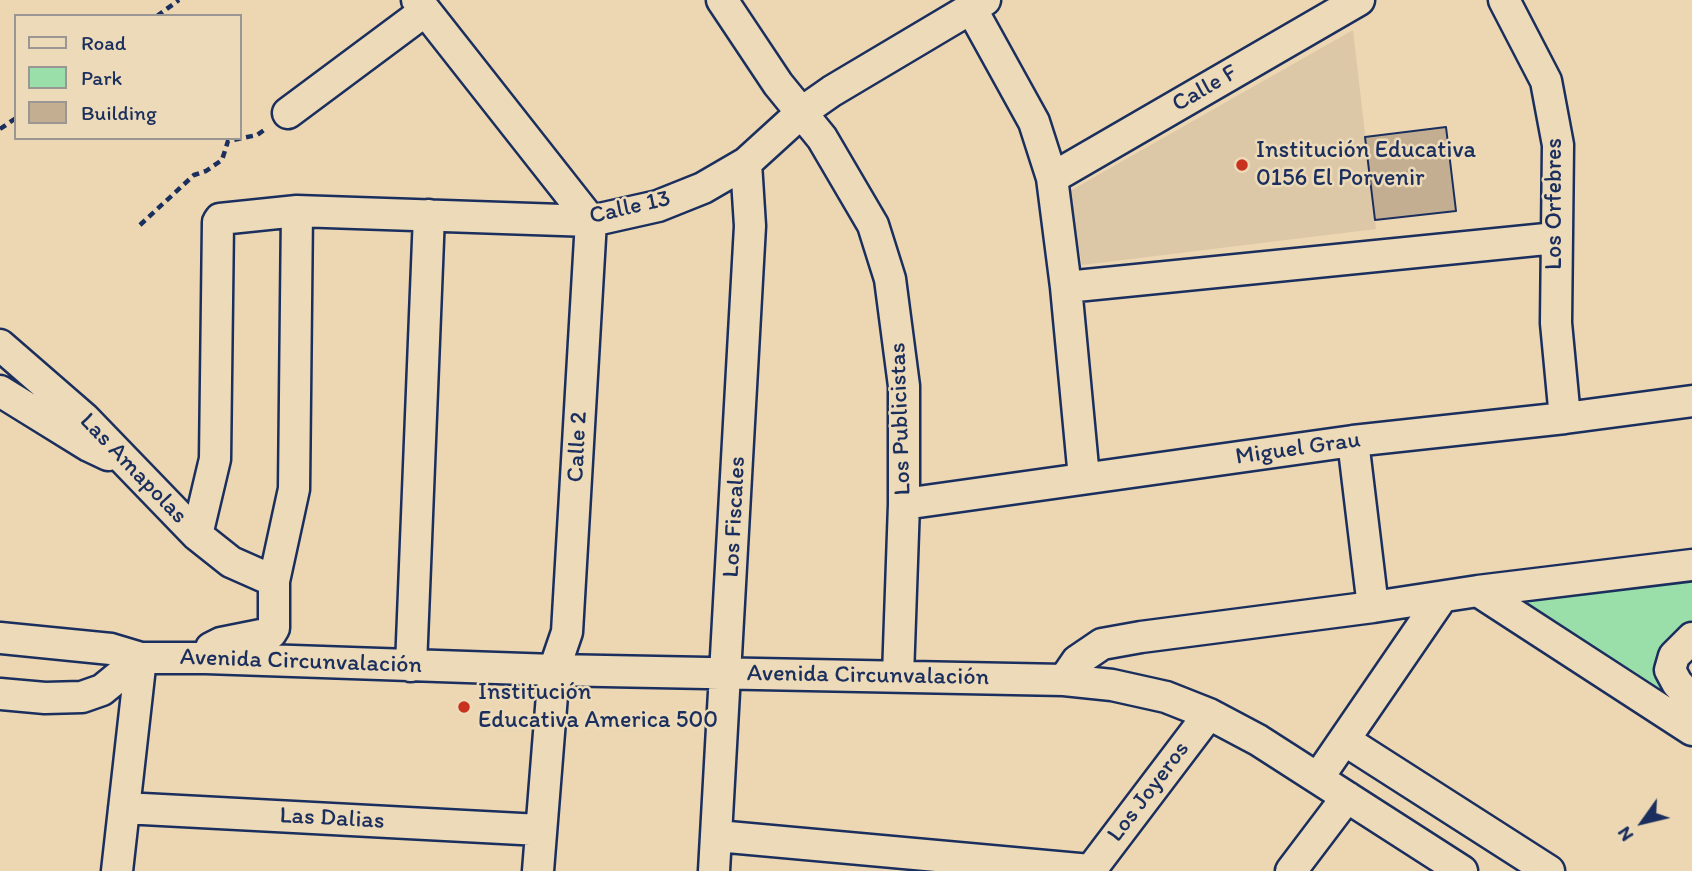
<!DOCTYPE html>
<meta charset="utf-8">
<style>
body{margin:0}
#map{position:relative;width:1692px;height:871px;overflow:hidden;background:#ecd7b2;font-family:Itim,sans-serif}
canvas{display:block}
.legend{position:absolute;left:14px;top:14px;width:228px;height:126px;box-sizing:border-box;background:#eddab8;border:2px solid #999694;margin:0;padding:9px 12px;list-style:none;font-size:21px;color:#1b2f5e}
.legend li{display:flex;align-items:center;gap:14px;height:35px}
.legend b{width:35px;border:2px solid #999694}
.north{position:absolute;left:1608px;top:787px;width:70px;height:70px;-webkit-text-stroke:5px #eddab8;paint-order:stroke;rotate:236deg;font-size:19px;font-weight:700;line-height:28px;text-align:center;color:#1b2f5e}
.north::after{content:'';display:block;margin:auto;width:24px;height:32px;background:#1b2f5e;clip-path:polygon(50% 0,100% 100%,50% 72%,0 100%)}
</style>
<div id="map">
<canvas width="1692" height="871"></canvas>
<ul class="legend">
<li><b style="height:9px;background:#eddab8"></b>Road</li>
<li><b style="height:19px;background:#9adea9"></b>Park</li>
<li><b style="height:19px;background:#c4ae91"></b>Building</li>
</ul>
<div class="north">N</div>
</div>
<script>
const c = document.querySelector('canvas').getContext('2d');
c.lineJoin = 'round';
function paint(path, color) { c.fillStyle = color; c.fill(path, 'evenodd'); }
const toPath = rows => new Path2D(rows.map(r => 'M' + r).join(''));
function stroke(path, color, width, dash) { c.strokeStyle = color; c.lineWidth = width; c.lineCap = dash ? 'butt' : 'round'; c.setLineDash(dash || []); c.stroke(path); }
function drawText(font, color, halo, rows, align = 'center') {
  c.font = font + ' Itim,sans-serif'; c.lineWidth = 5; c.setLineDash([]); c.textBaseline = 'middle'; c.strokeStyle = halo; c.fillStyle = color; for (const [text, x, y, turn = 0] of rows) {
    c.save(); c.translate(x, y); c.rotate((+turn || 0) * Math.PI / 180); c.textAlign = isNaN(turn) ? turn : align; if (halo) c.strokeText(text, 0, 0); c.fillText(text, 0, 0); c.restore();
  }
}
paint(toPath([
 [1353,30,1376,229,1082,265,1068,192]
]), '#dcc8a7');
paint(toPath([
 [1692,581,1692,629,1668,652,1689,715,1497,600]
]), '#9adea9');
const building = toPath([
 [1446,127,1456,211,1375,220,1365,137,1446,127]
]);
paint(building, '#c4ae91');
stroke(building, '#1b2f5e', 2);
const minor = toPath([
 [417,0,591,221,567,632,554,670,538,871],
 [722,0,778,84,822,138,873,225,890,279,904,386,904,504,898,676],
 [1504,0,1546,81,1558,145,1556,323,1565,418],
 [971,8,1034,122,1052,178,1066,287,1084,478],
 [288,113,425,11],
 [1052,178,1359,0],
 [1066,287,1556,238],
 [0,345,84,418,197,535,231,562,274,581],
 [0,391,89,446,108,455],
 [1353,441,1373,607],
 [904,504,1353,441,1565,418,1692,401],
 [197,535,215,459,218,222,220,219,297,211,591,221,658,206,703,188,746,163,802,112,832,91,985,0],
 [1478,591,1692,730],
 [0,638,111,649,141,658,206,658,554,670,1064,680,1112,685,1166,697,1209,714,1258,740,1462,871],
 [1692,638,1674,656,1670,670,1677,683,1692,700],
 [209,653,211,648,221,643,271,633,274,628,274,581,294,489,297,211],
 [411,666,429,215],
 [1064,680,1077,661,1102,644,1141,637,1373,607,1478,591,1692,565],
 [0,694,45,698,82,697,102,690,141,658],
 [1346,741,1549,871],
 [1318,778,1442,597],
 [124,808,540,830],
 [717,836,1090,870],
 [117,871,141,658],
 [714,871,750,226,746,163],
 [1090,871,1209,714],
 [1291,871,1347,797]
]);
stroke(minor, '#1b2f5e', 35);
stroke(toPath([
 [157,16,179,0],
 [0,129,16,118],
 [140,225,194,175,206,171,222,160,228,141,257,135,267,128]
]), '#1b2f5e', 4.5, [7, 5]);
stroke(minor, '#eddab8', 30);
for (const [x, y, r, color] of [
 [1242,165,7,"#c8321e"],
 [464,707,7,"#c8321e"]
]) { const dot = new Path2D(); dot.arc(x, y, r, 0, 2 * Math.PI); c.fillStyle = color; c.fill(dot); stroke(dot, '#eddab8', 2.5); }
drawText('24px', '#1b2f5e', '#eddab8', [
 ["Calle F",1205,89,-30],
 ["Los Orfebres",1555,204,-90],
 ["Calle 13",630,208,-13],
 ["Los Publicistas",901,419,-92],
 ["Calle 2",578,447,-87],
 ["Miguel Grau",1298,449,-8],
 ["Las Amapolas",133,469,46],
 ["Los Fiscales",735,517,-87],
 ["Avenida Circunvalación",301,662,2],
 ["Avenida Circunvalación",868,676,1],
 ["Los Joyeros",1149,792,-53],
 ["Las Dalias",332,819,3]
]);
drawText('24px', '#1b2f5e', '#eddab8', [
 ["Institución Educativa",1256,151],
 ["0156 El Porvenir",1256,179],
 ["Institución",478,693],
 ["Educativa America 500",478,721]
], 'left');
</script>
